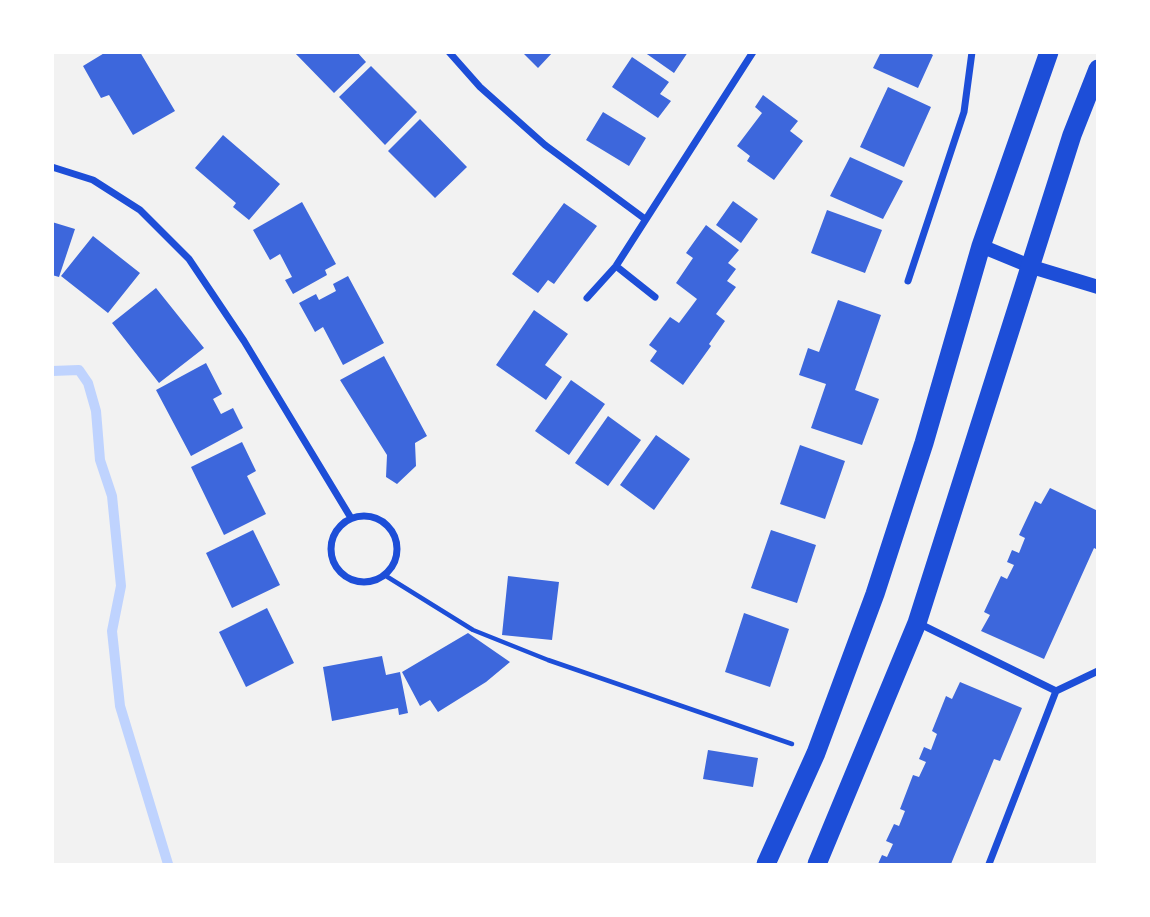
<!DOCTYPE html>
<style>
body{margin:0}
#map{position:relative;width:1150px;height:917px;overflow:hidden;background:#f2f2f2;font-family:Ubuntu,sans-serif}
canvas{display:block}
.frame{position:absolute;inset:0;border:54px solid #fff;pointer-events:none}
</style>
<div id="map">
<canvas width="1150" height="917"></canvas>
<div class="frame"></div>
</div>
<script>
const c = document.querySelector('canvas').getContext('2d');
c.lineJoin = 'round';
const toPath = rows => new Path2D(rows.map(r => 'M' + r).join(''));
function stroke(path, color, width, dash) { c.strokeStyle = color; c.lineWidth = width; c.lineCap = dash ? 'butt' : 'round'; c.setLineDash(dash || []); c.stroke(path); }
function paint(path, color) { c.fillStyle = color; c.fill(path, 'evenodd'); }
stroke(toPath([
 [52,371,79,370,88,383,96,411,100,460,112,496,121,586,112,631,120,706,168,864]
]), '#bfd3fe', 10);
paint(toPath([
 [106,52,140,52,175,111,133,135,109,95,101,98,83,66],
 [294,52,357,52,366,62,334,93],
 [522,52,553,52,538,68],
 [644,52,688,52,674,73],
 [881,52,928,52,933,55,918,88,873,68],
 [632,57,669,82,660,94,671,101,658,118,612,87],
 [371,66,417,112,385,145,339,97],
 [888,87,931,107,904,167,860,147],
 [763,95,798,121,790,131,803,141,774,180,747,161,750,156,737,146,762,113,755,107],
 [603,112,646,138,629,166,586,140],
 [420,119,467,167,435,198,388,151],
 [223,135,280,184,249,220,233,207,236,203,195,168],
 [850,157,903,181,883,219,830,196],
 [733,201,758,219,741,243,716,225],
 [302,202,336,264,325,270,327,275,293,294,285,280,292,277,280,254,270,260,253,230],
 [564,203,597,226,554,284,548,280,538,293,512,274],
 [827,210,882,230,865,273,811,253],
 [52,222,75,229,59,277,52,275],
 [706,225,739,250,728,263,736,269,727,281,736,287,716,314,725,321,709,344,711,346,683,385,650,361,657,351,649,345,670,317,679,323,697,299,676,283,693,258,686,253],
 [93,236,140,273,108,313,61,276],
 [348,276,384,343,343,365,323,327,315,332,299,303,316,294,319,300,336,291,333,284],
 [156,288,204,348,159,383,112,323],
 [838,300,881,315,855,390,879,399,862,445,811,428,826,384,799,375,808,348,819,352],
 [534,310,568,334,545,365,562,377,546,400,496,365],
 [384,356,427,436,415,443,416,466,397,484,386,477,387,455,340,380],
 [206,363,222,394,213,399,221,414,233,408,243,428,191,456,156,390],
 [571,380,605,404,569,455,535,431],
 [608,416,641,440,608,486,575,463],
 [656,435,690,459,654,510,620,485],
 [242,442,256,471,247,476,266,514,224,535,191,467],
 [800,445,845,461,825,519,780,504],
 [1050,488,1098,511,1098,550,1094,548,1044,659,981,631,990,615,984,612,1001,576,1007,579,1014,565,1007,562,1012,550,1019,553,1025,538,1019,535,1035,501,1041,504],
 [253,530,280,585,232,608,206,553],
 [771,530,816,545,797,603,751,588],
 [508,576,559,582,552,640,502,635],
 [267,608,294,663,246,687,219,632],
 [744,613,789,629,770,687,725,672],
 [468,633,510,662,486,682,438,712,430,700,420,706,402,672],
 [382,656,386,675,400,672,408,713,399,715,398,708,332,721,323,667],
 [960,682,1022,708,1000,761,994,759,951,864,878,864,882,855,887,857,893,844,886,841,894,824,899,826,905,811,900,809,913,775,919,777,926,762,919,759,924,747,931,750,937,734,932,731,946,696,952,699],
 [708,750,758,758,753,787,703,779]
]), '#3d67dc');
stroke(toPath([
 [386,576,473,630,548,660,792,744]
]), '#1d4ed8', 4.5);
stroke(toPath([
 [449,52,480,87,545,145,645,219],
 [52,167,93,180,140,210,189,259,244,341,351,518],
 [616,266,655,297],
 [908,281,964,112,972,52],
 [587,298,616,266,753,52],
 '331 549a33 33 0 1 1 66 0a33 33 0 1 1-66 0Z',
 [918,623,1056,691,1098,671],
 [989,864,1056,691]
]), '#1d4ed8', 7);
stroke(toPath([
 [981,246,1032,267,1098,287]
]), '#1d4ed8', 14);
stroke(toPath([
 [766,864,816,753,875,594,924,443,981,246,1049,52],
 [817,864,917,623,1072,135,1098,69]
]), '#1d4ed8', 19);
</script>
